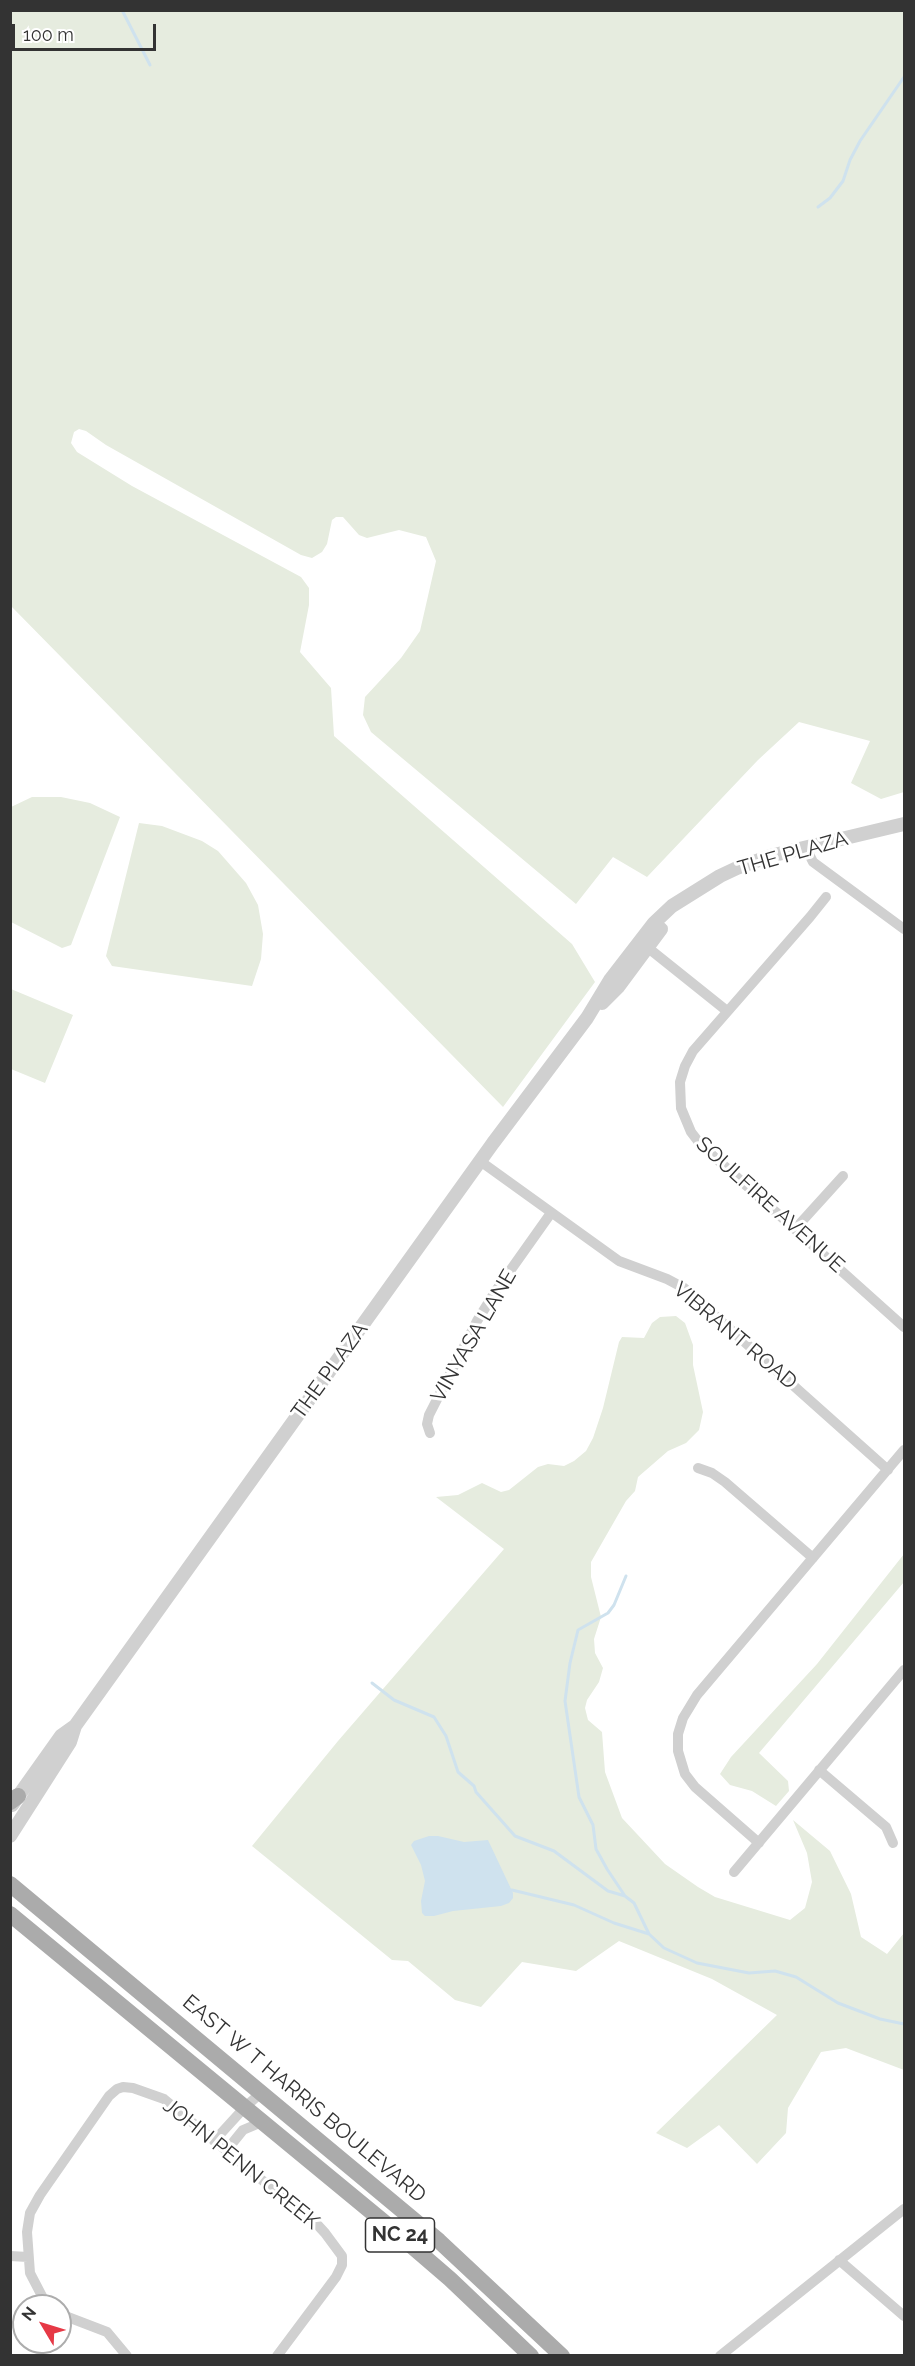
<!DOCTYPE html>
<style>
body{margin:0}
#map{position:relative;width:915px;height:2366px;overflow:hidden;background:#fff;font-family:Raleway,sans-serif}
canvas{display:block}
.frame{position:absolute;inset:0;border:12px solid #333;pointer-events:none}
.north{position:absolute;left:12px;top:2294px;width:60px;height:60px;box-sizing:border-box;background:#fff;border:2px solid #adadad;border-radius:50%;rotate:308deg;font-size:16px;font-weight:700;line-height:24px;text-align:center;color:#333}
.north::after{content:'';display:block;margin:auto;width:21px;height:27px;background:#e63946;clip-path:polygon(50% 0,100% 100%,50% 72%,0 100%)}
.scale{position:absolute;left:12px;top:24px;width:144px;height:27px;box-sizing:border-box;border:3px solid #333;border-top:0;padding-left:8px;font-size:18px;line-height:21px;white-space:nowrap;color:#333;-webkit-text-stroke:4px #fff;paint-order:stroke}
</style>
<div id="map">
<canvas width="915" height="2366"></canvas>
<div class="frame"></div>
<div class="north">N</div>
<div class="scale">100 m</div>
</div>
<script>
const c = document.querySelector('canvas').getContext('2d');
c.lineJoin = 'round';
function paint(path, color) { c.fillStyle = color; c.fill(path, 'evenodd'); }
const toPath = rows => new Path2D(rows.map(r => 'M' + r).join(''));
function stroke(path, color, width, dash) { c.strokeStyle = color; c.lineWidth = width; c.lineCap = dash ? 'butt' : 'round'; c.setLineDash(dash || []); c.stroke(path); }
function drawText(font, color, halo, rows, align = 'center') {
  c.font = font + ' Raleway,sans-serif'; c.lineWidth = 6; c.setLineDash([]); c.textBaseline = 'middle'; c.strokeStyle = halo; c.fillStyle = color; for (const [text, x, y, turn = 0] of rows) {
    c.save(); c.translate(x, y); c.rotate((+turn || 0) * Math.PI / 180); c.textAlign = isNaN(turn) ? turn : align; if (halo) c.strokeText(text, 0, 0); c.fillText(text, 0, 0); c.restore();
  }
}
paint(toPath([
 [10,11,904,11,904,792,881,799,851,783,870,741,799,722,758,760,647,877,613,857,576,904,371,732,363,715,365,697,401,658,420,631,436,561,426,537,399,530,367,538,359,535,343,517,336,517,332,520,327,544,322,552,312,558,301,555,106,445,86,431,79,429,74,432,71,443,77,452,132,486,301,577,309,588,309,605,300,652,331,688,334,736,572,944,595,982,503,1107,11,606],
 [32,797,61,797,90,803,120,817,71,945,62,948,11,922,11,807],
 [139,823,162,826,202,841,218,851,246,883,258,905,263,934,261,959,252,986,112,966,106,956],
 [11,989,73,1015,45,1083,11,1069],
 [676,1316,685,1323,693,1345,693,1365,703,1412,699,1430,686,1443,668,1451,638,1477,635,1491,626,1501,591,1562,591,1577,601,1617,594,1639,595,1653,603,1668,599,1682,587,1700,585,1708,588,1720,602,1732,605,1772,622,1818,665,1864,698,1887,715,1897,790,1920,805,1908,812,1882,807,1853,793,1820,830,1851,851,1894,861,1937,887,1954,904,1933,904,2070,846,2048,821,2052,788,2108,786,2133,757,2164,719,2125,687,2148,656,2133,777,2015,712,1979,619,1941,576,1971,522,1962,481,2007,455,2000,408,1961,392,1960,252,1846,338,1741,504,1549,436,1497,458,1495,482,1483,501,1492,509,1490,538,1467,548,1464,564,1466,574,1461,586,1451,593,1438,603,1408,619,1342,622,1337,644,1338,652,1323,660,1317],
 [904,1554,904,1582,759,1753,788,1781,789,1791,776,1806,752,1791,730,1785,720,1774,731,1757,817,1664]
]), '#e6ecdf');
paint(toPath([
 [429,1836,438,1836,464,1842,488,1840,513,1893,513,1898,509,1903,501,1906,453,1911,434,1916,425,1916,422,1913,421,1901,425,1881,421,1865,411,1845,414,1841]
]), '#cfe2ee');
stroke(toPath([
 [122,10,150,65],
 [818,207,830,198,843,181,850,160,860,141,904,77],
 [626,1576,614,1605,608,1613,578,1630,570,1663,565,1701,579,1797,593,1825,596,1849,607,1869,625,1896,634,1903,649,1934,664,1948,697,1963,749,1973,775,1971,796,1977,838,2003,880,2019,904,2024],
 [372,1683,394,1700,434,1717,446,1736,458,1772,474,1786,476,1792,515,1836,554,1851,608,1891,625,1896],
 [512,1890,574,1905,614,1923,649,1934]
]), '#cfe2ee', 3);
stroke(toPath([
 [806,848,813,862,904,929],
 [826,897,810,917,693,1051,685,1066,680,1082,681,1108,691,1132,701,1145,904,1327],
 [647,947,727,1011],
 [480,1161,619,1261,667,1279,684,1288,888,1470],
 [795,1229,843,1176],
 [430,1433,427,1424,429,1415,477,1321,495,1292,551,1213],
 [698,1468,712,1473,725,1482,813,1558],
 [819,1770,886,1827,893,1843],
 [759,1843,695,1787,685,1774,678,1751,678,1734,683,1718,697,1695,904,1450],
 [734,1872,904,1670],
 [214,2141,245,2107,261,2093],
 [226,2151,243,2130,262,2122],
 [10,2256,28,2257],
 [839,2260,904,2316],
 [49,2306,43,2298,30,2273,27,2232,30,2213,40,2195,109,2096,117,2089,123,2087,133,2088,164,2099,274,2190,303,2209,325,2233,342,2256,342,2265,336,2277,277,2356],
 [60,2314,107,2332,127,2356],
 [720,2356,904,2209]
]), '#d0d0d0', 10);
stroke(toPath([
 [602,1003,618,987,661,929],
 [12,1805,61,1736,75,1726,493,1143,587,1018,610,980,654,923,672,906,720,876,737,868,770,856,904,824],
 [10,1836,70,1742,75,1726]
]), '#d0d0d0', 14);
stroke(toPath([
 [10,1802,18,1796],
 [10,1884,439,2241,562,2356],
 [10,1914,385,2223,450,2279,531,2356]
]), '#ababab', 16);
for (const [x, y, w] of [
 [400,2235,69]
]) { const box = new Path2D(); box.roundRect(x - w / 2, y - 17, w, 34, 4.5); c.fillStyle = '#fff'; c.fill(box); stroke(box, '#333', 1.5); }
drawText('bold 20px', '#333', null, [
 ["NC 24",400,2235]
]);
drawText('21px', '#333', '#fff', [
 ["THE PLAZA",793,854,-16],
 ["SOULFIRE AVENUE",770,1205,42],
 ["VINYASA LANE",474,1336,-60],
 ["VIBRANT ROAD",735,1336,40],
 ["THE PLAZA",330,1371,-54],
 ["EAST W T HARRIS BOULEVARD",304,2099,40],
 ["JOHN PENN CREEK",241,2164,39]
]);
</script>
